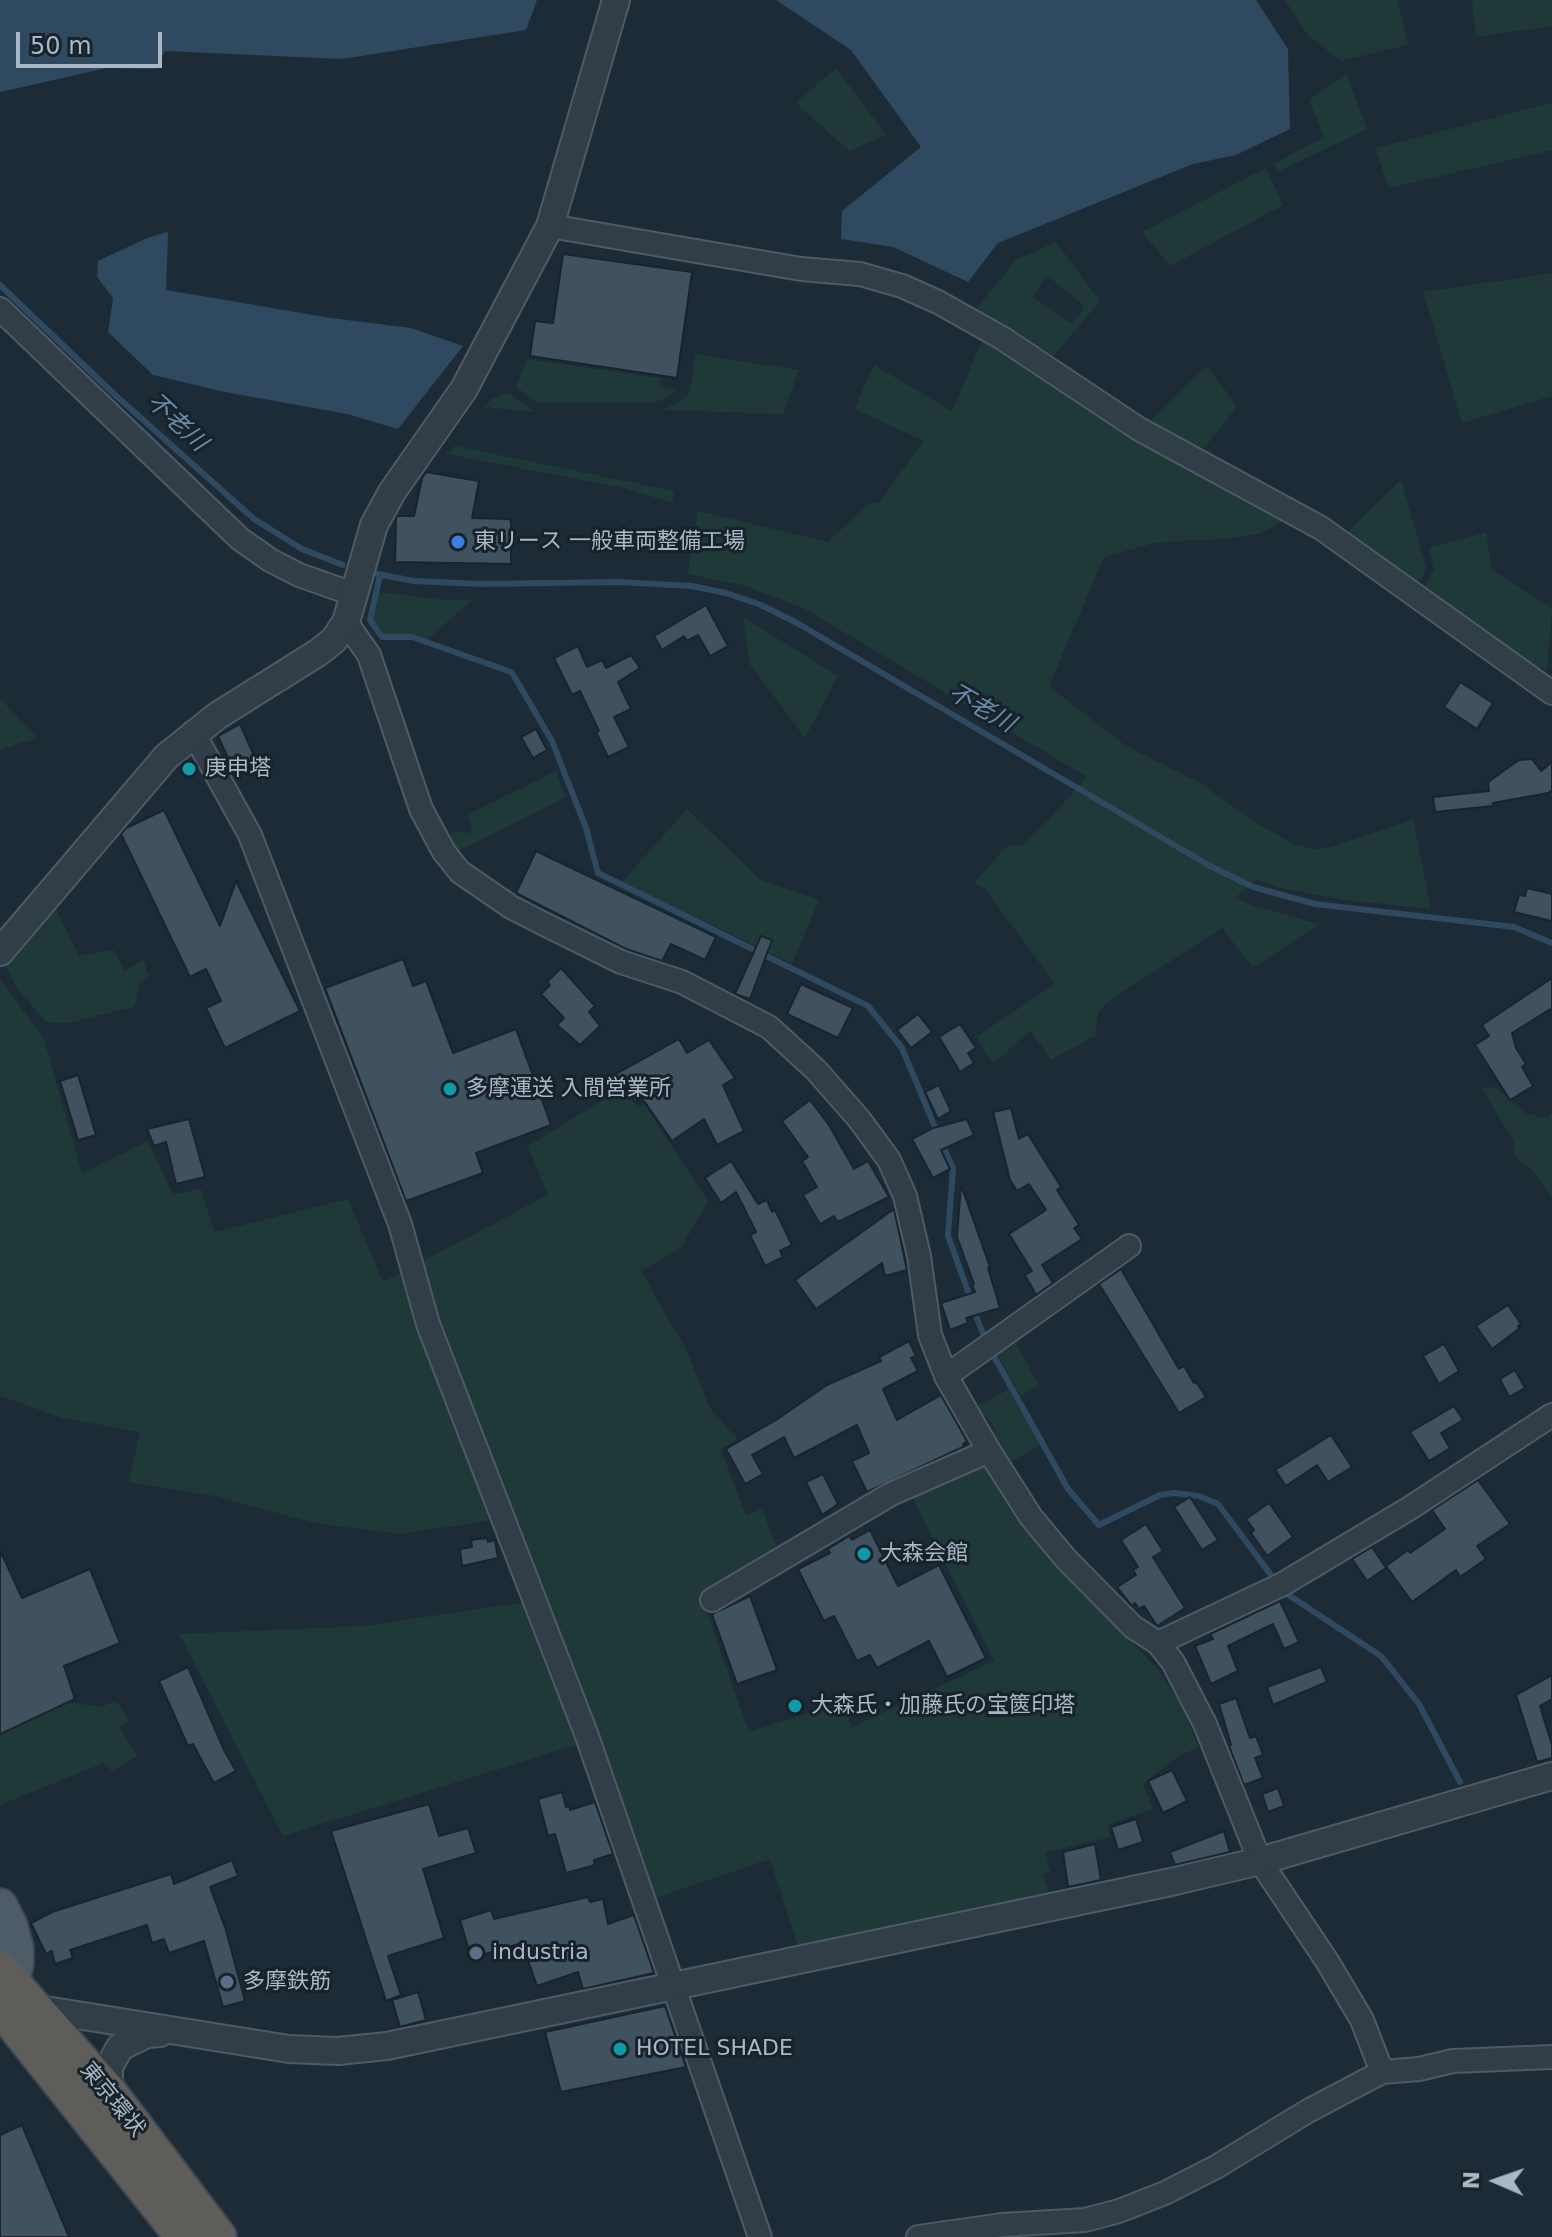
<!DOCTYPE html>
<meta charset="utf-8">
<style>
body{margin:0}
#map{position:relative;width:1552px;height:2237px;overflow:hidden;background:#1d2b37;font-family:"DejaVu Sans",sans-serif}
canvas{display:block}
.north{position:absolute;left:1456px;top:2141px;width:80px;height:80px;-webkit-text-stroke:6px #17222b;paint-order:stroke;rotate:272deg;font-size:22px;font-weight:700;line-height:32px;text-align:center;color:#aab7c5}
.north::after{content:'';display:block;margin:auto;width:28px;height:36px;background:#aab7c5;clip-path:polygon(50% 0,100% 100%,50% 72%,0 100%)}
.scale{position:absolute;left:16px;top:32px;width:146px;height:36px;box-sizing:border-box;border:4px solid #aab7c5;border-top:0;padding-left:10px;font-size:24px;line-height:28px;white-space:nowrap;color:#aab7c5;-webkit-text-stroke:6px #17222b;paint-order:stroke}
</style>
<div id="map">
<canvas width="1552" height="2237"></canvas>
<div class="north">N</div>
<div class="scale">50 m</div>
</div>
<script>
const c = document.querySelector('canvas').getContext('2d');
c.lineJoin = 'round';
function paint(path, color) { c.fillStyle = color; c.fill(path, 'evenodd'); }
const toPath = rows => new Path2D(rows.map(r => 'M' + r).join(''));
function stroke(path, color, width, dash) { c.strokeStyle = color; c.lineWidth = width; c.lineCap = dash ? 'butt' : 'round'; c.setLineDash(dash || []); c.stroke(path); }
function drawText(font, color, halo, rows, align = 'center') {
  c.font = font + ' "DejaVu Sans","Noto Sans JP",sans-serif'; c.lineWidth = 6; c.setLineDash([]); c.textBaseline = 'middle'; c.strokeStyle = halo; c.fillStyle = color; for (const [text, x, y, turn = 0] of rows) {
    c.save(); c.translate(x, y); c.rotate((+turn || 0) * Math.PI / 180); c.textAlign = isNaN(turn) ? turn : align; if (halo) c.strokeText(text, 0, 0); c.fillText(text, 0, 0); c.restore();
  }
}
paint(toPath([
 [1285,0,1397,0,1408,45,1341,61,1308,35],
 [1472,0,1552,0,1552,26,1476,37],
 [836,68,886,135,849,151,796,103],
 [1346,74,1367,129,1277,172,1274,164,1324,137,1309,100],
 [1552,103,1552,150,1389,188,1375,148],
 [1266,168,1283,205,1170,266,1142,232],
 [1056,242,1100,301,1052,358,972,314,1016,260],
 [1048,276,1082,304,1083,311,1071,323,1033,297,1044,278],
 [1552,273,1552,396,1462,423,1423,292],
 [983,339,1108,420,1285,520,1259,534,1225,539,1158,542,1104,557,1049,686,1126,746,1200,783,1255,822,1293,844,1314,849,1331,847,1413,820,1431,909,1340,899,1281,888,1256,880,1235,898,1251,905,1319,924,1253,968,1222,928,1113,998,1099,1011,1095,1036,1051,1060,1030,1030,993,1064,976,1037,1055,984,984,888,974,883,1007,846,1022,845,1041,828,1087,777,805,609,746,586,688,574,698,511,828,542,869,503,879,502,924,441,854,409,874,365,952,411],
 [695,354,799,370,783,414,663,410,681,401,688,394,692,380],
 [527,359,661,378,660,387,677,390,663,400,649,403,538,403,516,387],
 [1207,366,1237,406,1199,455,1147,424],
 [505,394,510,394,535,412,483,407,493,398],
 [455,446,674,491,673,503,624,488,447,454],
 [1401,480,1426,567,1422,578,1414,588,1345,534],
 [1486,532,1492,570,1552,608,1547,671,1502,647,1423,591,1434,569,1429,548],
 [379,592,442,600,472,600,426,641,411,636,382,635,372,619],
 [743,617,838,676,805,738,750,665],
 [0,698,37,738,0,750],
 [556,771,566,797,456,852,451,845,451,833,454,831,470,833,472,828,468,815,471,813],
 [687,809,761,880,819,900,792,964,622,882],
 [53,903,79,956,114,950,124,971,143,960,149,976,140,983,134,1007,67,1023,46,1022,18,989,3,963],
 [0,979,44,1039,82,1173,148,1141,173,1195,201,1189,214,1232,348,1199,383,1282,548,1195,528,1146,621,1089,639,1107,644,1104,708,1201,681,1248,641,1271,686,1349,710,1408,737,1439,721,1450,746,1515,762,1509,780,1555,702,1598,749,1732,842,1702,852,1727,994,1661,912,1496,979,1465,991,1468,1056,1563,1157,1668,1180,1703,1199,1747,1179,1756,1143,1784,1153,1809,1108,1824,1110,1837,1045,1853,1050,1872,1043,1874,1050,1896,798,1946,770,1859,641,1903,586,1742,283,1836,179,1634,364,1626,532,1601,502,1519,399,1534,314,1523,215,1496,129,1482,140,1432,63,1418,0,1396],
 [1495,1087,1527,1114,1547,1118,1552,1111,1552,1198,1532,1170,1515,1157,1513,1140,1482,1088],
 [1013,1337,1039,1385,1021,1396,997,1354,1009,1346,1006,1341],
 [1009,1389,1041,1445,1012,1461,1004,1459,991,1438,995,1429,991,1422,983,1414,978,1415,974,1408],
 [68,1702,100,1707,114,1702,119,1704,129,1721,119,1727,138,1756,112,1771,104,1763,0,1805,0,1734]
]), '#1f3838');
paint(toPath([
 [0,0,537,0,526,30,342,59,165,51,155,69,107,68,0,92],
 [776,0,1256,0,1288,49,1290,129,1236,155,1193,164,998,243,968,282,893,247,841,239,842,211,921,147,851,50],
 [168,232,166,290,331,318,411,328,463,346,398,429,347,414,225,392,153,375,108,332,113,298,97,277,98,261,147,238]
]), '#2f4960');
stroke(toPath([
 [0,285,114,394,254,519,302,549,343,565],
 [377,574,414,581,481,584,618,582,692,586,726,593,761,605,797,623,1210,866,1253,887,1315,904,1514,927,1552,943],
 [380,575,370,620,382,637,412,637,511,672,514,676,552,741,586,828,598,873,868,1006,902,1048,937,1132],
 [941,1142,953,1168,948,1236,971,1300],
 [974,1311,986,1341],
 [991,1351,1068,1489,1099,1525,1160,1495,1174,1493,1199,1496,1218,1504,1274,1579],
 [1284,1592,1381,1656,1419,1704,1460,1782]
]), '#2f4960', 6);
const building = toPath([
 [563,254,692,272,677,378,530,356,535,321,553,323,563,254],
 [426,472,479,481,472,518,509,519,511,521,511,564,395,562,396,519,397,516,414,516,422,478,426,472],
 [706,605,728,646,710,656,698,635,687,641,684,636,662,650,654,636,706,605],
 [578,646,587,667,602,660,606,668,631,655,640,668,618,682,631,709,614,717,629,747,608,757,596,732,599,731,580,691,572,695,554,658,578,646],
 [1460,682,1493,703,1477,729,1444,707,1460,682],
 [240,724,256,760,234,771,218,736,240,724],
 [536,729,547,750,533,758,521,737,536,729],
 [1532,759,1541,771,1552,762,1552,790,1548,793,1493,803,1493,806,1435,812,1433,797,1489,791,1488,782,1519,760,1532,759],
 [164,810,220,926,236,881,300,1011,225,1048,206,1008,221,1001,206,969,190,977,121,834,126,828,164,810],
 [536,851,716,937,705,960,671,944,662,961,626,949,516,893,536,851],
 [1527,888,1552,894,1552,921,1514,912,1519,895,1525,896,1527,888],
 [761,936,772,940,750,999,735,994,761,936],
 [403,959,413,986,426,981,453,1053,516,1029,551,1125,476,1153,483,1173,406,1201,325,988,403,959],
 [561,968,595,1006,589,1012,600,1026,580,1045,557,1025,564,1018,541,994,550,985,547,982,561,968],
 [1552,978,1552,1008,1512,1033,1516,1048,1526,1064,1522,1067,1533,1086,1510,1100,1475,1045,1489,1036,1482,1025,1552,978],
 [801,984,853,1008,838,1038,787,1014,801,984],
 [918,1014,932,1032,911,1048,897,1030,918,1014],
 [960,1024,976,1048,968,1053,974,1063,960,1072,939,1037,960,1024],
 [679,1039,687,1053,709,1040,735,1078,723,1085,744,1131,717,1145,704,1119,672,1141,642,1098,635,1102,616,1074,679,1039],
 [78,1075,96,1135,78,1140,60,1081,78,1075],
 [939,1085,951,1111,938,1119,925,1092,939,1085],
 [810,1100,829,1125,854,1169,868,1161,889,1197,838,1222,834,1216,820,1224,803,1195,817,1187,802,1161,808,1157,782,1121,810,1100],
 [1011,1108,1019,1139,1028,1134,1061,1187,1057,1190,1079,1225,1074,1228,1082,1239,1042,1265,1053,1283,1036,1295,1025,1275,1032,1271,1009,1234,1046,1210,1029,1184,1017,1191,1010,1180,993,1112,1011,1108],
 [189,1119,205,1177,176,1184,166,1142,154,1146,147,1129,189,1119],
 [967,1119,974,1135,941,1150,950,1169,933,1178,912,1139,933,1128,967,1119],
 [731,1161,758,1204,767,1200,772,1212,775,1210,792,1245,780,1251,783,1257,765,1266,750,1235,756,1232,736,1192,721,1203,705,1178,731,1161],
 [961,1185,990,1267,988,1268,1000,1308,966,1318,968,1323,950,1330,941,1303,975,1292,972,1285,974,1284,957,1237,961,1185],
 [894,1209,907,1270,885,1276,882,1263,816,1309,795,1280,894,1209],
 [1121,1269,1179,1369,1184,1366,1194,1383,1196,1382,1206,1397,1179,1413,1099,1284,1121,1269],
 [1508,1305,1521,1324,1518,1326,1520,1328,1492,1349,1476,1326,1508,1305],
 [909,1341,916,1356,911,1358,918,1371,883,1389,897,1420,941,1395,967,1441,963,1444,965,1446,867,1492,852,1461,869,1453,857,1425,794,1458,784,1437,752,1455,763,1474,745,1484,726,1449,776,1420,827,1385,881,1361,879,1357,909,1341],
 [1444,1344,1459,1371,1439,1384,1423,1356,1444,1344],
 [1515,1370,1525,1388,1509,1397,1500,1379,1515,1370],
 [1454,1406,1463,1420,1441,1433,1450,1448,1429,1461,1410,1432,1454,1406],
 [1331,1435,1352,1467,1328,1482,1317,1465,1286,1486,1275,1470,1331,1435],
 [823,1474,838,1504,822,1515,806,1482,823,1474],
 [1478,1480,1510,1524,1477,1546,1486,1559,1460,1577,1456,1570,1412,1602,1386,1566,1408,1550,1410,1553,1445,1529,1432,1510,1478,1480],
 [1190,1497,1218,1540,1202,1550,1174,1507,1190,1497],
 [1269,1503,1293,1537,1267,1556,1251,1533,1254,1530,1246,1519,1269,1503],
 [1146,1524,1163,1551,1153,1557,1185,1608,1157,1626,1144,1606,1139,1609,1135,1603,1132,1606,1117,1587,1136,1575,1133,1570,1138,1567,1121,1540,1146,1524],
 [870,1530,898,1586,939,1565,986,1658,947,1677,929,1641,877,1668,870,1655,857,1661,834,1616,824,1621,798,1569,830,1553,828,1549,849,1536,852,1540,870,1530],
 [487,1538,488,1542,495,1540,498,1558,462,1566,460,1549,472,1547,471,1540,487,1538],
 [1372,1547,1386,1568,1367,1581,1352,1559,1372,1547],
 [0,1550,22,1598,90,1569,120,1643,64,1666,75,1699,0,1734,0,1550],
 [750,1596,777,1670,737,1684,712,1614,750,1596],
 [1280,1601,1299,1642,1284,1649,1273,1624,1228,1646,1238,1671,1211,1684,1195,1646,1213,1639,1210,1634,1280,1601],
 [188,1667,224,1750,236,1771,214,1783,193,1744,188,1746,159,1681,188,1667],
 [1321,1667,1327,1682,1273,1705,1267,1687,1321,1667],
 [1552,1675,1552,1699,1540,1706,1552,1745,1552,1758,1537,1762,1516,1695,1552,1675],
 [1236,1698,1250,1738,1256,1736,1263,1755,1255,1758,1263,1778,1244,1785,1229,1746,1231,1745,1219,1704,1236,1698],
 [1172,1770,1187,1801,1163,1813,1148,1781,1172,1770],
 [1278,1788,1284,1806,1268,1812,1262,1794,1278,1788],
 [562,1792,566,1807,569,1806,570,1810,595,1802,613,1854,594,1860,595,1865,566,1873,555,1834,548,1836,538,1799,562,1792],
 [429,1804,439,1836,468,1828,476,1853,423,1869,444,1938,388,1956,401,1995,386,2001,331,1831,429,1804],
 [1136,1819,1143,1842,1118,1850,1111,1827,1136,1819],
 [1224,1831,1230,1852,1175,1865,1170,1852,1224,1831],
 [1095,1844,1101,1880,1068,1887,1063,1852,1095,1844],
 [232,1860,238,1876,210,1887,226,1930,245,2001,223,2007,204,1941,169,1953,164,1939,152,1943,147,1925,70,1950,73,1958,55,1964,52,1951,46,1954,31,1923,52,1912,171,1874,174,1884,232,1860],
 [588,1897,590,1902,603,1899,608,1924,634,1915,654,1973,583,1989,578,1972,537,1986,522,1943,472,1958,470,1954,460,1920,491,1910,494,1919,588,1897],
 [418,1992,426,2020,400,2027,392,2000,418,1992],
 [665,2006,686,2067,561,2092,545,2032,665,2006],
 [22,2125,69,2237,0,2237,0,2135,22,2125]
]);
paint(building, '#40515f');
stroke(building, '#19242e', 2);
const minor = toPath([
 [550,226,801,269,860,274,902,286,938,302,1002,338,1139,429,1321,528,1552,693],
 [0,309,240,539,270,560,299,575,353,594],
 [346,622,369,655,421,809,444,852,460,872,511,907,540,922,621,962,682,982,769,1027,816,1070,859,1119,889,1160,905,1196,919,1256,930,1335,946,1376,989,1451,1031,1517,1066,1559,1133,1627,1158,1643,1173,1662,1205,1724,1260,1861,1327,1961,1362,2020,1382,2072],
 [193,732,250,835,400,1224,428,1324,587,1736,760,2237],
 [946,1376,1129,1246],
 [712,1600,891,1494,989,1451],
 [1158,1643,1283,1584,1410,1508,1552,1415],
 [918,2237,1002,2225,1085,2220,1119,2211,1165,2193,1216,2167,1308,2111,1382,2072,1419,2069,1453,2061,1552,2057]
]);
const tertiary = toPath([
 [0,952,166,757,217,716,319,652,334,640,346,622,374,525,392,492,464,389,550,226,616,0],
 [27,2007,289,2049,338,2051,387,2046,1171,1882,1260,1861,1552,1776],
 [109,2093,109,2067,120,2047,147,2034,160,2033]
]);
const primary = toPath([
 [0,1906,10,1926,16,1948,16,1964,12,1981,0,2001]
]);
const trunk = toPath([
 [0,1970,109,2093,218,2237],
 [0,2006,184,2237]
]);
stroke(minor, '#4e5a66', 26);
stroke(tertiary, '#4e5a66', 30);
stroke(primary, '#3a4651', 38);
stroke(trunk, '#3c4752', 40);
stroke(minor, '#313d47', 22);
stroke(tertiary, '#313d47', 26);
stroke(primary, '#4e5c68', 34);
stroke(trunk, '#5e5d5a', 36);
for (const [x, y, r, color] of [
 [458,542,8,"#3f7fe0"],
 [189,769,8,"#0f9aa8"],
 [450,1089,8,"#0f9aa8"],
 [864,1554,8,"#0f9aa8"],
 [795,1706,8,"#0f9aa8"],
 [476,1953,8,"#5c6f8a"],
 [227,1982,8,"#5c6f8a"],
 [620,2049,8,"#0f9aa8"]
]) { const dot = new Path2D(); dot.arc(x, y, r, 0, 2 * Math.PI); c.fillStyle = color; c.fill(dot); stroke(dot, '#17222b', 3); }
drawText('22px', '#aab7c5', '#17222b', [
 ["東リース 一般車両整備工場",474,542],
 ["庚申塔",205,769],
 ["多摩運送 入間営業所",466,1089],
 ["大森会館",880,1554],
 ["大森氏・加藤氏の宝篋印塔",811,1706],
 ["industria",492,1953],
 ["多摩鉄筋",243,1982],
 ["HOTEL SHADE",636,2049]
], 'left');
drawText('22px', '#aab7c5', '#17222b', [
 ["東京環状",112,2100,51]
]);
drawText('italic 24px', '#688cab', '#17222b', [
 ["不老川",176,423,43],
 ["不老川",981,709,30]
]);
</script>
